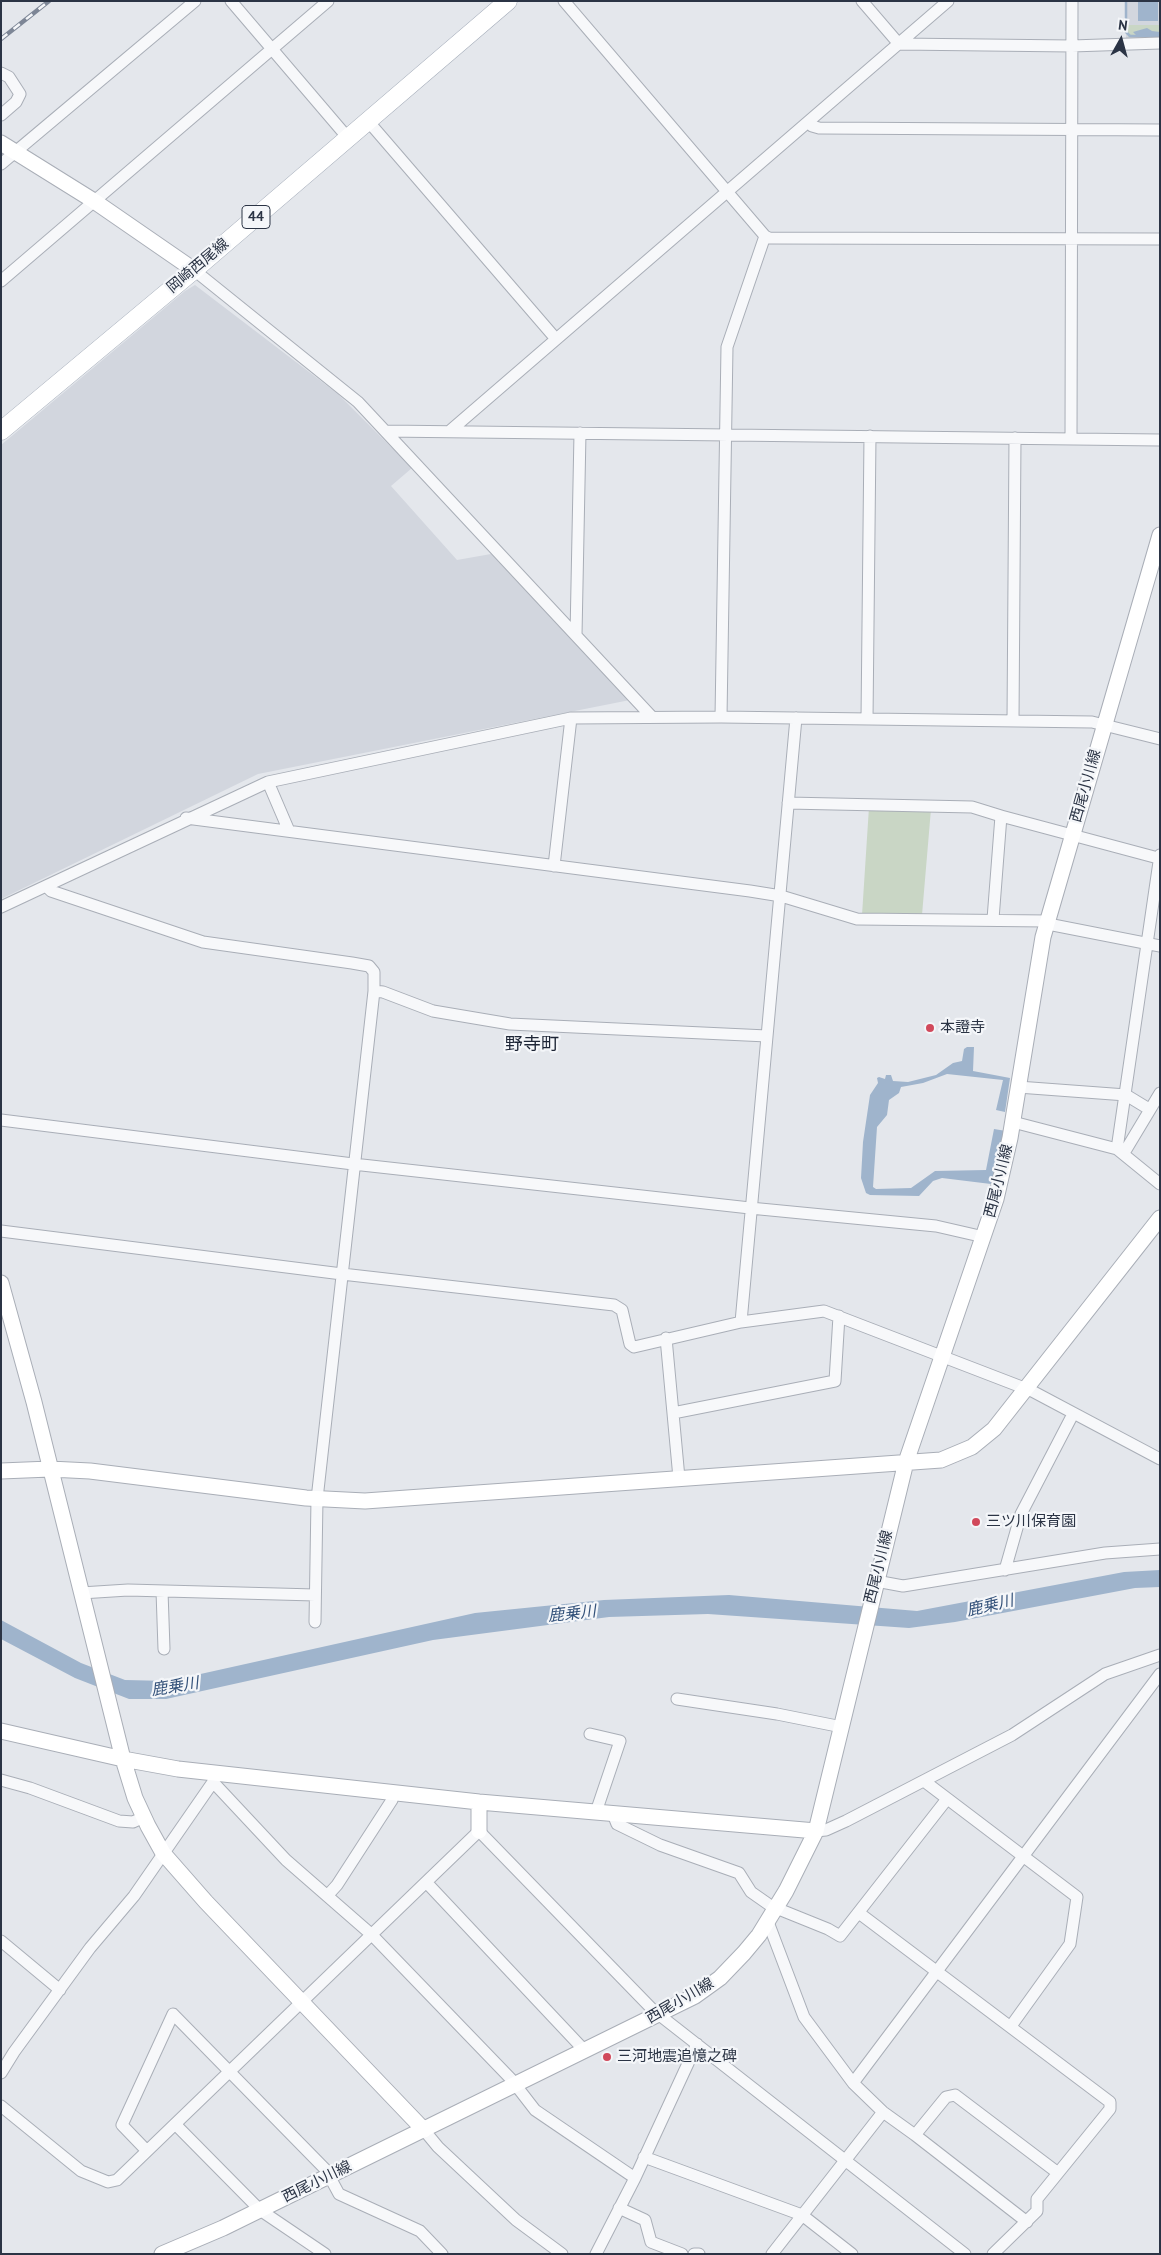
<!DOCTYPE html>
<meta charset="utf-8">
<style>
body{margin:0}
#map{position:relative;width:1161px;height:2255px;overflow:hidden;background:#e4e7ec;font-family:"PT Sans",sans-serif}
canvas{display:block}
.frame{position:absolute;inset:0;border:2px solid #2b3445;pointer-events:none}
.north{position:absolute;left:1096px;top:15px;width:50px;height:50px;-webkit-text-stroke:4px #f4f6f9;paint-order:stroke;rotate:7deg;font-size:14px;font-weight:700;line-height:20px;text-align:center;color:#2b3445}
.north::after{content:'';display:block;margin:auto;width:18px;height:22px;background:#2b3445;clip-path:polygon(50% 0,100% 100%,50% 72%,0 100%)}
</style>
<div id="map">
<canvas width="1161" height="2255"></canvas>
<div class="frame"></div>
<div class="north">N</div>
</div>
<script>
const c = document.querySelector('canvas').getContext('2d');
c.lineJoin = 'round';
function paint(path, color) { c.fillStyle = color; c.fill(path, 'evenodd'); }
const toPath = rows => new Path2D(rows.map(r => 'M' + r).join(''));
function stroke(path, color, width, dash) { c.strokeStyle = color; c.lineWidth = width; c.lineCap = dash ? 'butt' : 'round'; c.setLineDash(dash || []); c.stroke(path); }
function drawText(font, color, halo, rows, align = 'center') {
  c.font = font + ' "PT Sans","Noto Sans JP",sans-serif'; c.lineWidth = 4.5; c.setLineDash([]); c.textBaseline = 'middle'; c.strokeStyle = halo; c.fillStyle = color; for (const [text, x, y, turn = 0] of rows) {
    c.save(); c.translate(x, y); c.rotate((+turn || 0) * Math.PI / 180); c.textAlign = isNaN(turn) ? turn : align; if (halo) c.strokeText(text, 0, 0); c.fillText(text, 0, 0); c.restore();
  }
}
paint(toPath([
 [1127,1,1160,1,1160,38,1126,38],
 [195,285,338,394,412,468,391,486,457,560,491,554,630,700,258,774,1,899,1,445,185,291]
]), '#d2d6de');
paint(toPath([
 [1128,25,1160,25,1160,38,1128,37],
 [869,807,931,809,922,915,862,915]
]), '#c9d6c5');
paint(toPath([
 [1138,1,1158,1,1158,21,1138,21],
 [1147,28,1152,31,1160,32,1160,36,1136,35,1133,32],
 [967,1047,974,1047,973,1071,1010,1078,1005,1112,996,1110,1003,1080,947,1074,923,1083,901,1087,899,1093,889,1100,887,1115,877,1127,873,1187,876,1189,911,1188,935,1171,986,1170,994,1129,1006,1131,991,1184,942,1178,933,1181,919,1196,870,1195,866,1193,861,1178,863,1142,870,1095,878,1083,877,1078,879,1077,885,1079,886,1075,891,1075,893,1081,908,1082,936,1075,953,1063,962,1061,964,1049],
 [1160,1570,1160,1587,1135,1588,955,1622,909,1628,708,1614,609,1617,433,1640,166,1699,129,1699,75,1678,1,1639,1,1620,81,1663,125,1680,169,1681,475,1613,604,1600,729,1595,917,1611,1124,1572]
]), '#9fb4cc');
stroke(toPath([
 [1126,1,1126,32,1130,36,1160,36]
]), '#9fb4cc', 2.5);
const street = toPath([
 [231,1,348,138],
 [564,1,765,236,769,238,1160,239],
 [862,1,899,44,1072,46,1160,43],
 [1,73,9,77,20,94,16,102,1,115],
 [368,121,556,339],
 [809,122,812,126,819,128,1160,130],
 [1,164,195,1],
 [194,270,358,402,651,716],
 [1,281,328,1],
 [451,430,948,1],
 [385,431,1160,440],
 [1071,438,1072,1],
 [576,635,580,433],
 [721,717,727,347,765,236],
 [867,719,870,436],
 [1013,720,1015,438],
 [268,782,289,831],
 [788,803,972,807,1001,816],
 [186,818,750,891,781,896,857,919,1047,921,1053,925,1160,946],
 [554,866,571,718],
 [46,886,51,891,203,942,352,963,369,966,374,972,374,991,317,1499,315,1622],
 [1,907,268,782,571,718,721,717,1092,722,1160,739],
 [993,919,1001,816,1158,858],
 [374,991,383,992,433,1011,510,1024,767,1036],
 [1018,1087,1126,1095,1149,1109],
 [1,1120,353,1164,750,1208,936,1226,984,1237],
 [1013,1122,1117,1149,1160,1184],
 [1117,1149,1160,855],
 [1124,1153,1160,1093],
 [1,1231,342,1274,614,1305,622,1310,630,1344,634,1347,741,1322,824,1311,1032,1391,1160,1459],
 [741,1322,796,718],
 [666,1338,679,1478],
 [673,1413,835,1381,839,1316],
 [1005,1570,1021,1514,1073,1414],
 [876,1581,903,1586,1105,1553,1160,1549],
 [162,1591,164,1649],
 [81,1593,128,1590,315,1595],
 [677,1699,777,1714,842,1727],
 [590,1734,620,1741,596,1812],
 [1,1780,30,1788,119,1821,133,1822,144,1817],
 [924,1781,1077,1897,1070,1944,1011,2026],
 [213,1782,286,1860,372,1935,511,2079,535,2110,635,2178],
 [613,1814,617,1824,660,1845,739,1873,751,1892,771,1906,828,1929,840,1936,947,1799],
 [816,1831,826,1830,846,1821,1012,1735,1105,1674,1160,1655],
 [426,1882,585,2051],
 [327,1896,337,1885,392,1800,394,1793],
 [859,1913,1110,2102,1110,2109,1037,2199,1037,2211,993,2254],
 [768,1922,804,2017,853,2083,883,2112,915,2135,946,2097,955,2095,1058,2173],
 [1,1941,60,1990],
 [1,2073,14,2052,90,1948,134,1896,213,1782,214,1775],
 [853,2083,1160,1674],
 [1,2106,81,2171,108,2182,117,2180,479,1831,653,2010,965,2254],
 [175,2124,260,2210,325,2254],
 [424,2130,438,2147,516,2220,562,2254],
 [915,2135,1027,2222],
 [147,2151,122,2125,173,2014,326,2170,339,2194,420,2231,442,2254],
 [644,2157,802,2215,852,2254],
 [619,2208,645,2220,651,2242,682,2254],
 [596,2254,635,2178,697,2044],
 [694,2254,699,2254],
 [772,2254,883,2112]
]);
const secondary = toPath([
 [1,143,94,201,194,270],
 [1,1283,34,1402,123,1759,135,1798,148,1826,163,1853,206,1902,424,2130],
 [1,1471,50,1469,90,1471,306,1498,365,1501,941,1460,972,1447,994,1429,1160,1218],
 [1,1731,123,1759,178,1769,479,1802,816,1831],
 [479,1831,479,1802],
 [162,2254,223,2228,695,1996,720,1978,744,1953,759,1935,786,1891,816,1831,906,1462,996,1199,1010,1138,1043,937,1160,535]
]);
const primary = toPath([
 [1,431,194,270,508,1]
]);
stroke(street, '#a9aeb7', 13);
stroke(secondary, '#a9aeb7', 17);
stroke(primary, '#a3abb8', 19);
stroke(street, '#f7f8fa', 11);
stroke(secondary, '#fff', 15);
stroke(primary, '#fff', 18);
const rail = toPath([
 [1,39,49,1]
]);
stroke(rail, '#7d8696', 4.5);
stroke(rail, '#f4f6f9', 2.5, [8]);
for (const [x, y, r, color] of [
 [930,1028,5,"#d1495b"],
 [976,1522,5,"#d1495b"],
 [607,2057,5,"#d1495b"]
]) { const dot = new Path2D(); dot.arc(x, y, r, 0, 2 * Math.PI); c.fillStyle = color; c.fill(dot); stroke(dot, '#f4f6f9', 2); }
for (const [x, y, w] of [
 [256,217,28]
]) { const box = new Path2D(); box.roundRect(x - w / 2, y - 11.5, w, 23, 4); c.fillStyle = '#f4f6f9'; c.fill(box); stroke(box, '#2b3445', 1); }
drawText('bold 14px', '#2b3445', null, [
 ["44",256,217]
]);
drawText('15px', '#2b3445', '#f4f6f9', [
 ["岡崎西尾線",198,266,-40],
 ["西尾小川線",1086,786,-74],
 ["西尾小川線",999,1181,-76],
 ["西尾小川線",879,1567,-76],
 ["西尾小川線",680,2001,-30],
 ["西尾小川線",317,2182,-26]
]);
drawText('15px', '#2b3445', '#f4f6f9', [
 ["本證寺",940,1028],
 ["三ツ川保育園",986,1522],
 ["三河地震追憶之碑",617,2057]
], 'left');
drawText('italic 16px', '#34527a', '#f4f6f9', [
 ["鹿乗川",990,1606,-13],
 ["鹿乗川",572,1614,-6],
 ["鹿乗川",175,1687,-9]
]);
drawText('18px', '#1d2536', '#f4f6f9', [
 ["野寺町",532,1045]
]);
</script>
